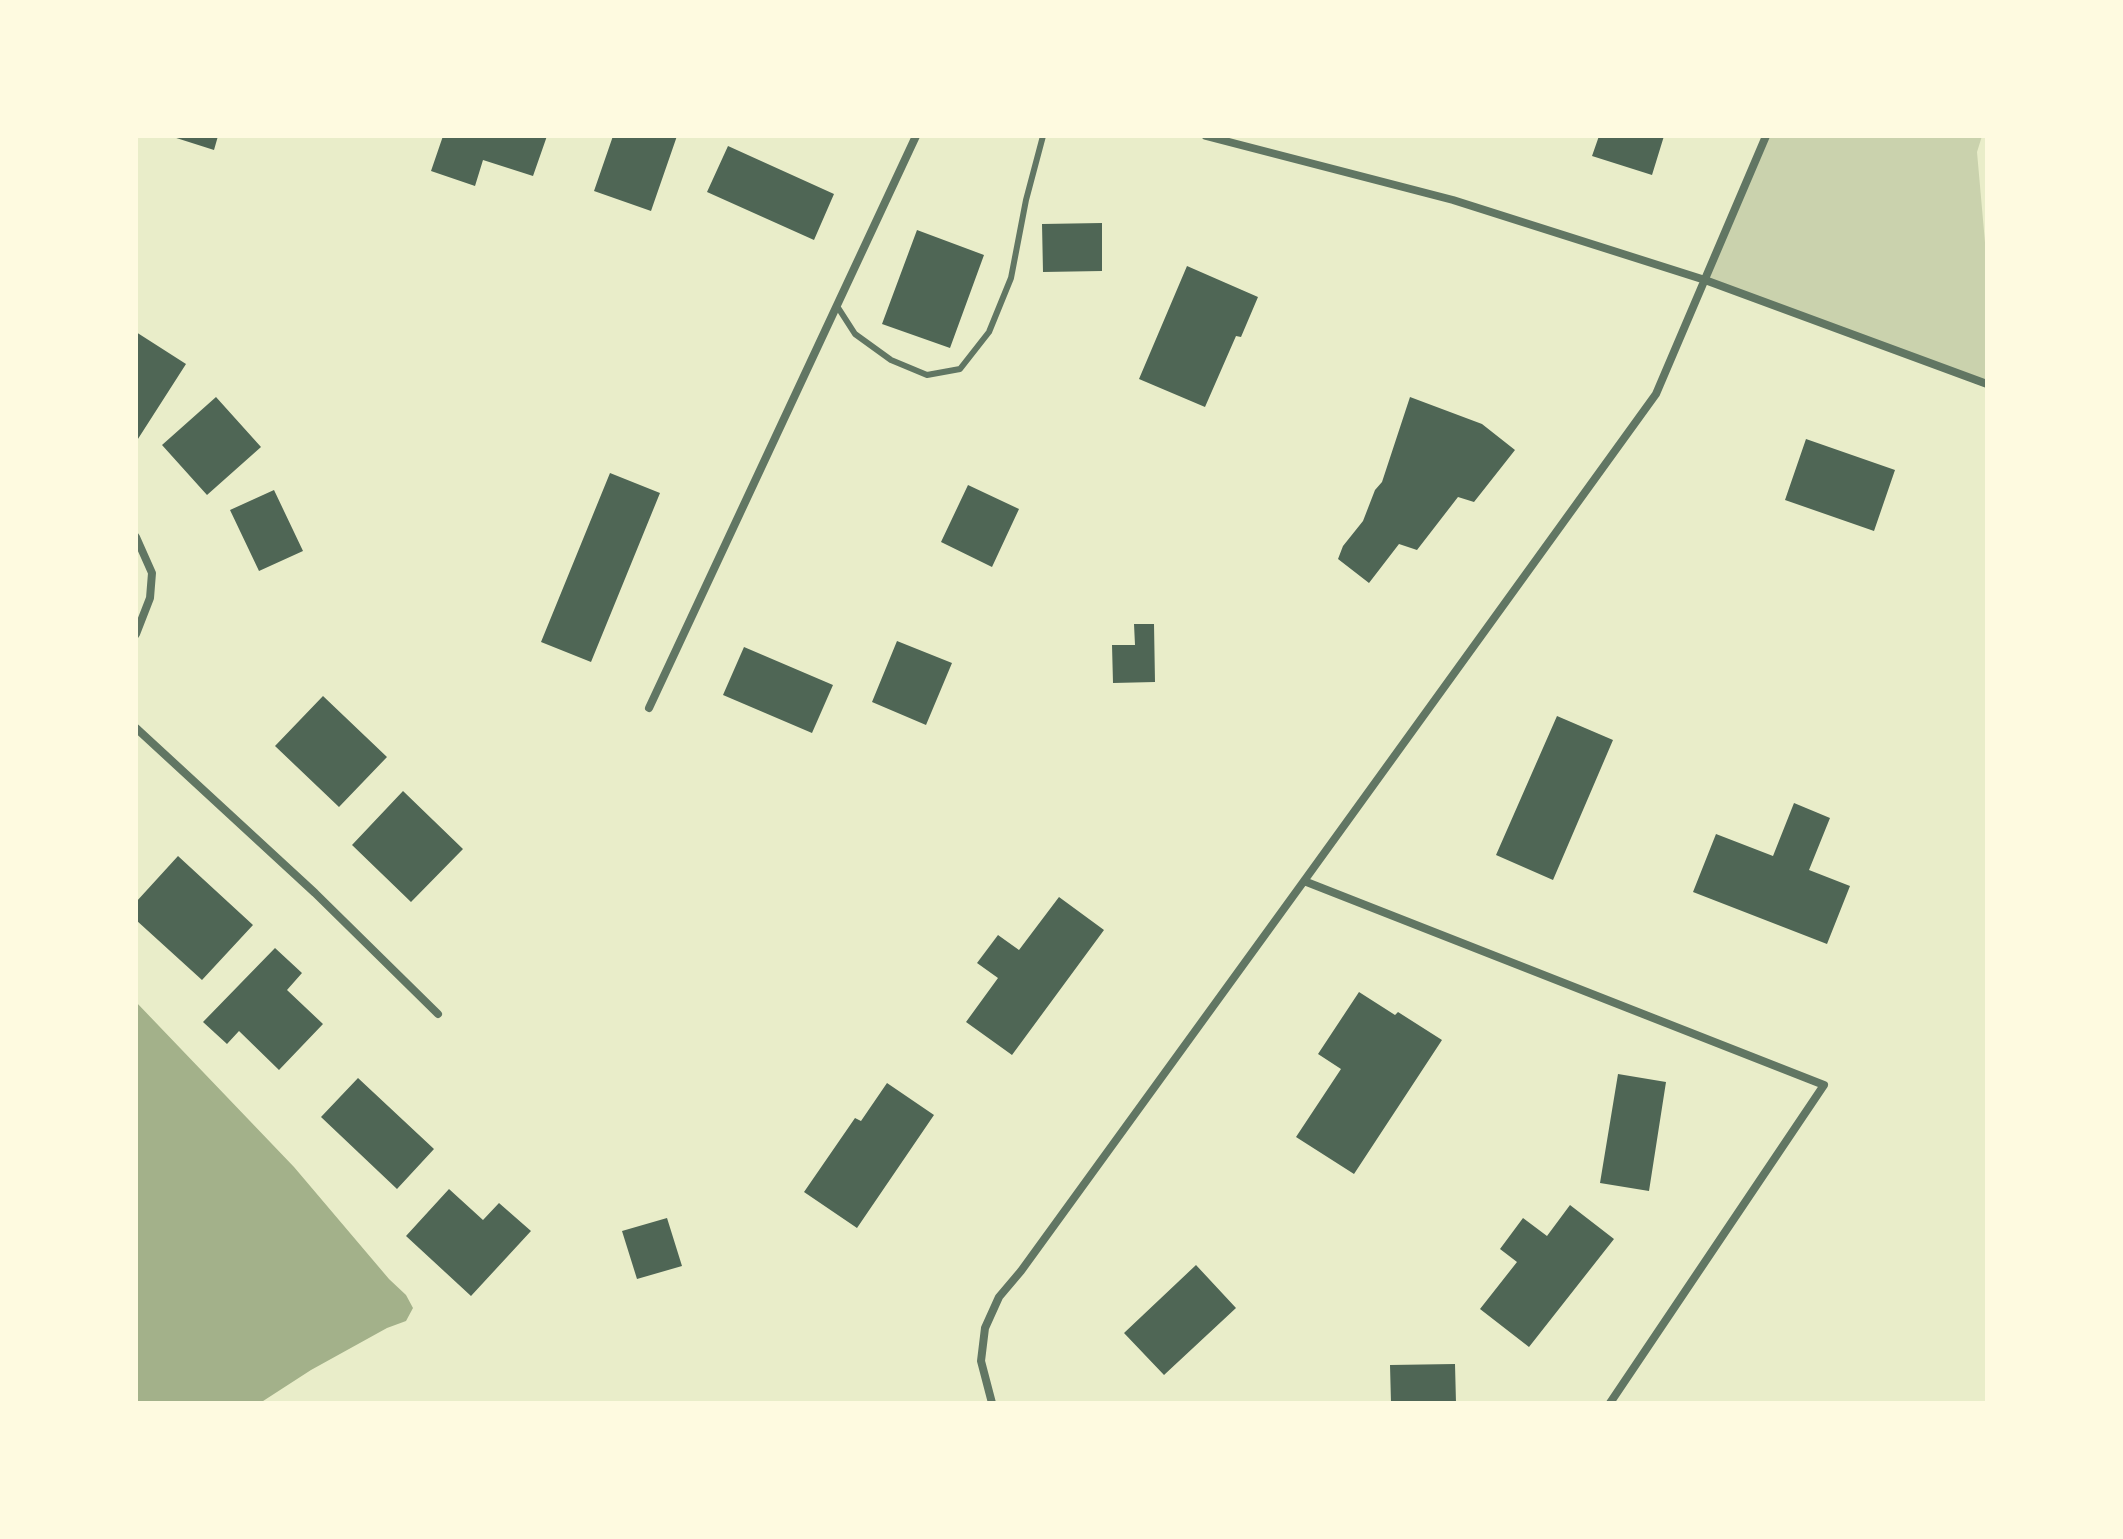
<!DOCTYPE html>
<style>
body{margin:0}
#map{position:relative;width:2123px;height:1539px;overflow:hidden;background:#e9edc9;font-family:Figtree,sans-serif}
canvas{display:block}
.frame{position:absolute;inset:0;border:138px solid #fefae0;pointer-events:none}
</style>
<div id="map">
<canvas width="2123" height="1539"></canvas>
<div class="frame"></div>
</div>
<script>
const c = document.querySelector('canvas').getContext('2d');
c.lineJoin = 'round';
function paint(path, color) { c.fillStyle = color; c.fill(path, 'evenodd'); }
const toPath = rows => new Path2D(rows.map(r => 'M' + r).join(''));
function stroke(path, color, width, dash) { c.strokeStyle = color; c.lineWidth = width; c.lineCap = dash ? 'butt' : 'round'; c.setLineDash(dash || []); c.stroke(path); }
paint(toPath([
 [1766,136,1982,136,1977,152,1987,265,1987,384,1705,280]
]), '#cad2ad');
paint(toPath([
 [136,1002,294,1167,389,1279,406,1295,413,1308,406,1321,387,1328,311,1370,260,1403,136,1403]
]), '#a3b18a');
paint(toPath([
 [170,136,218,136,214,150],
 [443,136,547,136,533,176,483,160,475,186,431,171],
 [613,136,677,136,651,211,594,191],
 [1599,136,1664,136,1652,175,1592,156],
 [728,146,834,194,814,240,707,192],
 [1102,223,1102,271,1043,272,1042,224],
 [917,230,984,255,950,348,882,324],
 [1187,266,1258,297,1241,337,1236,336,1205,407,1139,379],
 [136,332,186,364,136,442],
 [216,397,261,447,207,495,162,445],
 [1410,397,1482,424,1515,450,1474,502,1458,497,1417,550,1399,544,1369,583,1338,559,1343,546,1363,521,1375,490,1382,482],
 [1806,439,1895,470,1874,531,1785,500],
 [610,473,660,493,591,662,541,642],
 [968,485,1019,509,992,567,941,542],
 [274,490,303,551,259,571,230,510],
 [1134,624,1154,624,1155,682,1113,683,1112,645,1135,645],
 [897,641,952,663,926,725,872,702],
 [744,647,833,685,812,733,723,695],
 [323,696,387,757,339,807,275,746],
 [1557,716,1613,740,1553,880,1496,855],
 [403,791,463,849,411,902,352,845],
 [1794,803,1830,818,1809,870,1850,886,1827,944,1693,892,1716,834,1773,856],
 [178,856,253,925,202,980,136,920,136,902],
 [1059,897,1104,930,1012,1055,966,1022,998,978,977,963,998,935,1019,950],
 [275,948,302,973,287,990,323,1024,279,1070,239,1031,227,1044,203,1022],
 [1359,992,1395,1015,1398,1012,1442,1040,1354,1174,1296,1137,1341,1069,1318,1054],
 [1618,1074,1666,1082,1649,1191,1600,1183],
 [358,1078,434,1149,397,1189,321,1117],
 [887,1083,934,1115,857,1228,804,1192,855,1118,861,1121],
 [449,1189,483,1220,499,1203,531,1231,471,1296,406,1236],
 [1570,1205,1614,1239,1529,1347,1480,1309,1517,1262,1500,1249,1523,1218,1547,1236],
 [667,1218,682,1266,637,1279,622,1231],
 [1196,1265,1236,1308,1164,1375,1124,1333],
 [1455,1364,1456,1403,1391,1403,1390,1365]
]), '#4f6655');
stroke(toPath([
 [837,306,855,334,891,360,927,375,960,369,989,332,1011,278,1026,200,1043,136]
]), '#617663', 6);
stroke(toPath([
 [1206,136,1453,200,1705,280,1987,384],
 [136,537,152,573,150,598,136,634],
 [649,708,916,136],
 [136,728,315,893,438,1014],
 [1304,881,1824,1085,1610,1403],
 [992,1403,981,1361,985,1328,999,1297,1021,1271,1304,881,1656,394,1766,136]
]), '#617663', 8);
</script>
